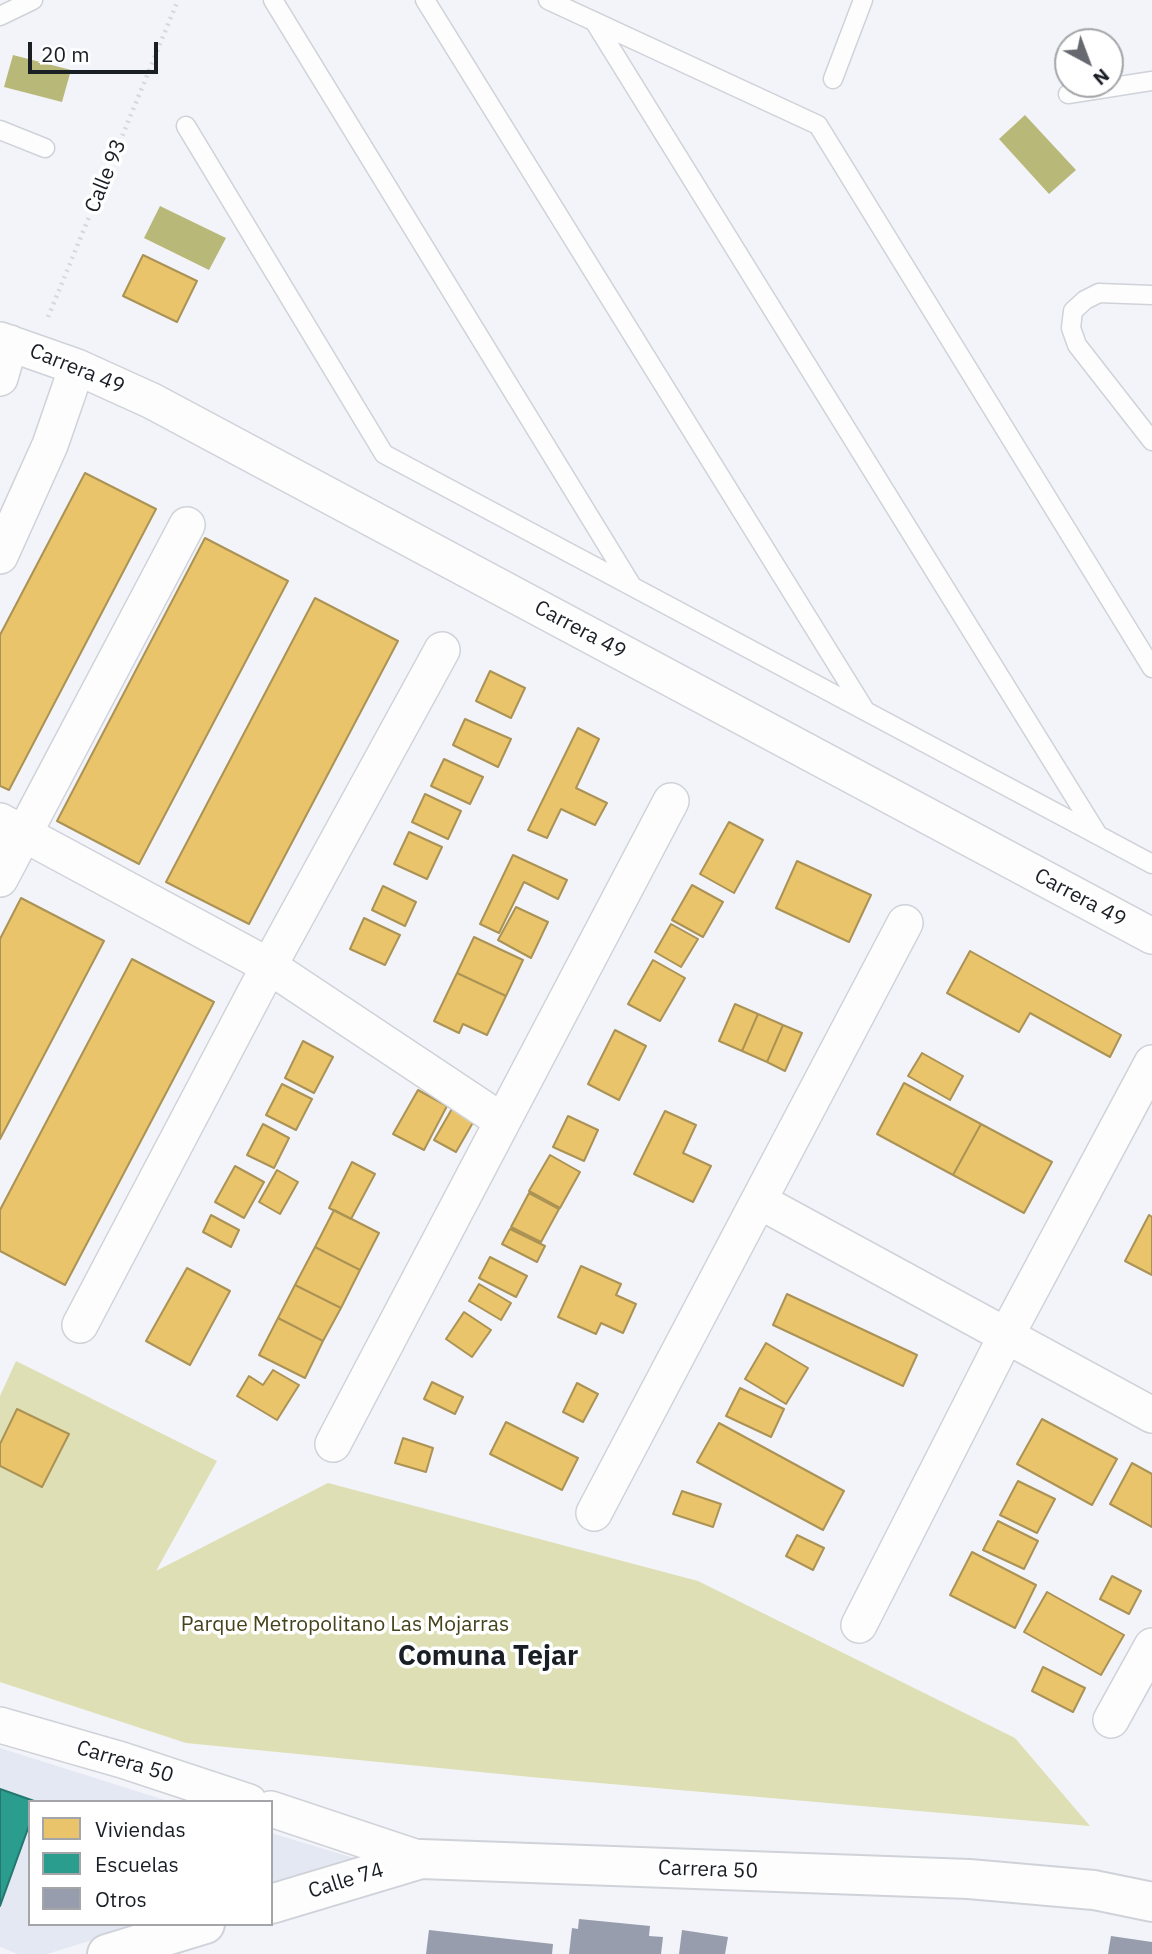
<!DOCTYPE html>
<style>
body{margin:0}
#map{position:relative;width:1152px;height:1954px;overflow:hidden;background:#f2f4f9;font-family:"IBM Plex Sans",sans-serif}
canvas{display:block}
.legend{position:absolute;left:28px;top:1800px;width:245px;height:126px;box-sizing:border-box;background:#fff;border:2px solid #a3a5a8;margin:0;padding:9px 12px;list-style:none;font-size:21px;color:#1a1e25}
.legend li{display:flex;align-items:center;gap:14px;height:35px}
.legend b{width:35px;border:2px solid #a3a5a8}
.north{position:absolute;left:1054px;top:28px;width:70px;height:70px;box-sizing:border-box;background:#fff;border:2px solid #a3a5a8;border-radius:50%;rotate:139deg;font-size:19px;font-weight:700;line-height:28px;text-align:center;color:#1a1e25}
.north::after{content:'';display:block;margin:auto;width:24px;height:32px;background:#66696f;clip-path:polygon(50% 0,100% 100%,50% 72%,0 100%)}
.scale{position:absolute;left:28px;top:42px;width:130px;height:32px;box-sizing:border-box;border:4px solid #1a1e25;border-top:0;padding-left:9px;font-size:21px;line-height:24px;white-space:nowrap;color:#1a1e25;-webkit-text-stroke:5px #fff;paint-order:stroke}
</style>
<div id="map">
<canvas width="1152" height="1954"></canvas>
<ul class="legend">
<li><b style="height:19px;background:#e9c46a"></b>Viviendas</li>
<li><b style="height:19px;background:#2a9d8f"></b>Escuelas</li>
<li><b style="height:19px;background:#989dad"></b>Otros</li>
</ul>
<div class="north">N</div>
<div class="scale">20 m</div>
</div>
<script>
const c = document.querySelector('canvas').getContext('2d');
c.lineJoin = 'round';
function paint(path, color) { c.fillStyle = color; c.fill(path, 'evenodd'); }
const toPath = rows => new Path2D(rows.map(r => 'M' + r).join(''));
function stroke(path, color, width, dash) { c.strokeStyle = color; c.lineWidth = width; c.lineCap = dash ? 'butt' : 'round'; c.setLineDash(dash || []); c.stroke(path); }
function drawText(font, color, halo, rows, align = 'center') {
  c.font = font + ' "IBM Plex Sans",sans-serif'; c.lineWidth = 7; c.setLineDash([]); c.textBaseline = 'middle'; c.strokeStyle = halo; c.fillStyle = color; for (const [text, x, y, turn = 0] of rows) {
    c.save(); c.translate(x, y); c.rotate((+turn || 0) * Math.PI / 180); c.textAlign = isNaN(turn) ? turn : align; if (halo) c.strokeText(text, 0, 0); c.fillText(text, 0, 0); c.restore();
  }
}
paint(toPath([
 [0,1748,171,1802,30,1802,30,1924,144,1924,47,1954,18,1954,0,1947],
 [271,1833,357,1859,271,1885]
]), '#e3e8f3');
paint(toPath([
 [16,1361,217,1461,156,1571,328,1483,698,1581,1015,1738,1090,1826,531,1777,186,1743,0,1682,0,1396]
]), '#dedfb4');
paint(toPath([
 [13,55,71,70,62,102,4,87],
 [1025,115,1076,170,1049,194,999,139],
 [160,206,226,238,209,270,144,238]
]), '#b8b878');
const homes = toPath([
 [143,255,197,281,177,322,123,296,143,255],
 [85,473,156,509,9,790,0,786,0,635,85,473],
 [205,538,288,581,139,864,57,821,205,538],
 [315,598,398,641,249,924,166,882,315,598],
 [490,671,525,688,511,718,476,701,490,671],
 [465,719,511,739,498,767,453,745,465,719],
 [578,728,599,739,576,788,607,803,595,825,561,809,547,838,528,830,578,728],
 [444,759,483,777,470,804,431,786,444,759],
 [425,794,461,811,448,839,412,822,425,794],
 [729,822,763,840,734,893,700,874,729,822],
 [409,832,442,847,427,879,394,864,409,832],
 [513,855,567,880,558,899,524,882,499,933,480,924,513,855],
 [797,861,871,895,849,942,776,908,797,861],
 [692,885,723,902,703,937,672,920,692,885],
 [383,886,416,902,405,926,372,910,383,886],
 [21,898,104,941,0,1139,0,939,21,898],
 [516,907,548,922,531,958,498,940,516,907],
 [364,918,400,935,385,965,350,949,364,918],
 [671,924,698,939,681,967,655,952,671,924],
 [474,937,523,960,506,996,457,973,474,937],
 [970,951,1121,1035,1110,1057,1030,1013,1019,1032,947,993,970,951],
 [132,959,214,1002,65,1285,0,1251,0,1210,132,959],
 [653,960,685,978,660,1021,628,1004,653,960],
 [457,973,506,996,487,1035,463,1024,459,1033,434,1021,457,973],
 [735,1004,758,1014,742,1051,719,1041,735,1004],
 [758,1014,783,1025,767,1062,742,1051,758,1014],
 [783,1025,802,1033,785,1071,767,1062,783,1025],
 [615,1030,646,1046,619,1100,588,1084,615,1030],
 [303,1041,333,1057,314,1093,285,1078,303,1041],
 [922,1053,963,1076,950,1100,908,1076,922,1053],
 [904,1083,981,1124,953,1175,877,1134,904,1083],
 [282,1084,312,1099,296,1130,266,1115,282,1084],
 [418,1090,447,1106,424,1150,393,1134,418,1090],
 [453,1107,475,1119,456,1152,434,1140,453,1107],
 [665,1111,696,1125,683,1153,711,1166,693,1202,634,1174,665,1111],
 [568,1116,598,1130,584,1161,553,1147,568,1116],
 [263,1124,289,1138,274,1168,247,1155,263,1124],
 [981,1124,1052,1162,1024,1213,953,1175,981,1124],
 [550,1155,580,1172,560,1208,529,1191,550,1155],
 [352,1162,375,1174,351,1219,329,1208,352,1162],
 [235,1166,264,1182,244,1218,215,1202,235,1166],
 [277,1170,298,1182,280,1214,259,1202,277,1170],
 [529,1193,559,1209,541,1242,511,1227,529,1193],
 [334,1210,379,1233,360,1270,315,1247,334,1210],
 [211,1215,239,1230,231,1247,203,1232,211,1215],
 [1149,1215,1152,1217,1152,1275,1125,1261,1149,1215],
 [510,1229,545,1246,537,1262,502,1244,510,1229],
 [315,1247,360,1270,341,1308,295,1285,315,1247],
 [490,1257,527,1276,516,1297,479,1278,490,1257],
 [581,1266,621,1284,616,1295,636,1304,623,1333,601,1323,596,1334,558,1317,581,1266],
 [187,1268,230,1291,190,1365,146,1341,187,1268],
 [479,1284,511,1303,501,1320,469,1301,479,1284],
 [295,1285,341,1308,323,1341,278,1318,295,1285],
 [787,1294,917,1355,903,1386,773,1325,787,1294],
 [464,1312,491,1330,472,1357,446,1339,464,1312],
 [278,1318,323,1341,305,1378,259,1355,278,1318],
 [766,1343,808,1368,786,1404,745,1379,766,1343],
 [273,1370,299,1385,277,1420,237,1396,249,1376,263,1385,273,1370],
 [432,1382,463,1397,455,1414,424,1399,432,1382],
 [577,1383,598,1394,583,1422,563,1412,577,1383],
 [740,1388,784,1409,771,1437,726,1416,740,1388],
 [17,1409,69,1434,42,1487,0,1466,0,1444,17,1409],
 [1042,1419,1117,1459,1092,1505,1017,1464,1042,1419],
 [506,1422,578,1458,562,1490,490,1454,506,1422],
 [719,1423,844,1491,823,1530,697,1462,719,1423],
 [403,1438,433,1448,426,1472,395,1463,403,1438],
 [1132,1463,1152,1474,1152,1527,1110,1504,1132,1463],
 [1018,1481,1055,1499,1037,1533,1000,1515,1018,1481],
 [682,1491,721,1504,713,1527,673,1514,682,1491],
 [998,1521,1038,1541,1024,1569,983,1550,998,1521],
 [797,1535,824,1548,813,1570,786,1556,797,1535],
 [972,1552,1036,1585,1015,1628,950,1595,972,1552],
 [1112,1576,1141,1591,1129,1614,1100,1599,1112,1576],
 [1047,1592,1124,1635,1101,1675,1024,1632,1047,1592],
 [1043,1667,1085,1688,1073,1712,1032,1691,1043,1667]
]);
paint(homes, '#e9c46a');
stroke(homes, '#ab9255', 2);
const schools = toPath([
 [0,1789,37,1802,30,1802,30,1823,0,1906,0,1789]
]);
paint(schools, '#2a9d8f');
stroke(schools, '#25776f', 2);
paint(toPath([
 [579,1919,650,1926,649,1936,663,1937,661,1954,569,1954,572,1928,578,1929],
 [429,1930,553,1944,552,1954,426,1954],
 [682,1930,728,1937,725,1954,679,1954],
 [1111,1936,1152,1942,1152,1954,1108,1954]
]), '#989dad');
const service = toPath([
 [273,0,632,586],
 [425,0,865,710],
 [548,0,818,125,1152,668],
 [0,16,33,0],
 [594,21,1098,835],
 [833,79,863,0],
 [1068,94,1152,81],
 [186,126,384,454,1152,864],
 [0,130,45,148],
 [1152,295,1099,293,1085,300,1073,311,1071,328,1077,345,1152,441]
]);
const minor = toPath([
 [0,340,77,367,152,401,1152,936],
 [0,378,10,343],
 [0,556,50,445,77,367],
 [0,821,269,966,502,1121],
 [0,879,187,525],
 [759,1201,1152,1415],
 [80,1325,269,966,442,650],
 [333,1444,671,801],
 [594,1513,905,923],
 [859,1625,1006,1336,1152,1063],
 [1111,1720,1152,1646],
 [0,1725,122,1760,249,1802],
 [271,1809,421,1859]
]);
const tertiary = toPath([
 [271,1904,421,1859,969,1879,1094,1890,1152,1902],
 [107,1954,205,1924]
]);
stroke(service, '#cfd2d8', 21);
stroke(minor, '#cfd2d8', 38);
stroke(tertiary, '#cfd2d8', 42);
stroke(toPath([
 [48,317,178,0]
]), '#d8d8da', 4.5, [2, 5]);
stroke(service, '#fdfdfe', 18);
stroke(minor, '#fdfdfe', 35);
stroke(tertiary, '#fdfdfe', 38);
drawText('21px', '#1a1e25', '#fff', [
 ["Calle 93",106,176,-68],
 ["Carrera 49",77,369,22],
 ["Carrera 49",580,630,28],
 ["Carrera 49",1080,898,28],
 ["Carrera 50",125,1762,17],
 ["Carrera 50",708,1870,2],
 ["Calle 74",346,1881,-17]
]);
drawText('21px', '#44431c', '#fff', [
 ["Parque Metropolitano Las Mojarras",345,1625]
]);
drawText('bold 28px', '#1a1e25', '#fff', [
 ["Comuna Tejar",488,1657]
]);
</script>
